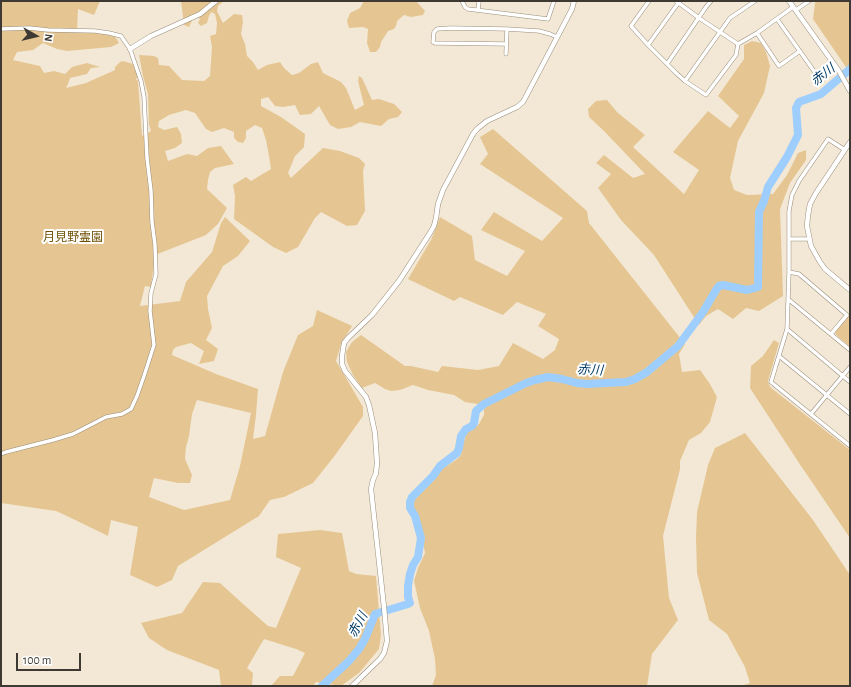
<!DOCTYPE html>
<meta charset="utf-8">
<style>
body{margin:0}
#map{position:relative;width:851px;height:687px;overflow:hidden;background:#f3e8d5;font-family:"Alegreya Sans",sans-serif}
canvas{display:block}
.frame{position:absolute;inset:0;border:2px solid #3e3a33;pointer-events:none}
.north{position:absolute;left:16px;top:16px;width:40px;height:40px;-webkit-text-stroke:3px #fff;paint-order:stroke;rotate:98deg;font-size:11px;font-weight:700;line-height:16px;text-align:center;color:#3e3a33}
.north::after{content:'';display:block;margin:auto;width:14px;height:18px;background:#3e3a33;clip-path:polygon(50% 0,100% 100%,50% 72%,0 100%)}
.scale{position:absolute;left:16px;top:653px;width:65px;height:18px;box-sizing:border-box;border:2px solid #3e3a33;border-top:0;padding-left:5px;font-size:12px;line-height:14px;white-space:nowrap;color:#3e3a33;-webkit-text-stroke:3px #fff;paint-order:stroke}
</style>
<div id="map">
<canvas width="851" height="687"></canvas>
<div class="frame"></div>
<div class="north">N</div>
<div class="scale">100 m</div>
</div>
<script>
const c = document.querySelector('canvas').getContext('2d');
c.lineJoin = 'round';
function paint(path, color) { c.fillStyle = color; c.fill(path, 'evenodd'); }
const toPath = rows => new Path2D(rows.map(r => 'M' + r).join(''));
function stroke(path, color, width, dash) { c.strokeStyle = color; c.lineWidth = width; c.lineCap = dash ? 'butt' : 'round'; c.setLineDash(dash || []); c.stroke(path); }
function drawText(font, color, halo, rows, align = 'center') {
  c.font = font + ' "Alegreya Sans","Noto Sans JP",sans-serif'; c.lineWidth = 4; c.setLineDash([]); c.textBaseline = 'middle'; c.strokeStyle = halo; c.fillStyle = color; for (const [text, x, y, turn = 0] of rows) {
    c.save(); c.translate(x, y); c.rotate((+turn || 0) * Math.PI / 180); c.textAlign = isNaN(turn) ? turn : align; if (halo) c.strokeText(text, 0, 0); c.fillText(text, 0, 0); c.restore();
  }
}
paint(toPath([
 [1,1,100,1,94,15,78,9,77,32,110,34,116,38,119,43,111,47,67,51,57,49,43,43,33,50,17,52,13,60,40,66,44,73,54,71,65,74,72,67,87,63,100,67,91,68,87,74,70,78,68,84,66,88,86,83,115,70,115,67,120,62,123,61,133,64,138,77,136,79,138,81,142,136,151,131,149,124,148,94,143,76,139,55,154,56,158,58,159,65,169,66,182,80,204,81,210,76,212,47,210,36,216,34,217,23,215,14,211,12,209,16,207,23,201,26,198,23,200,19,195,14,189,27,184,25,181,1,224,1,218,6,217,11,223,23,234,14,242,15,243,22,241,34,245,44,247,56,253,62,258,70,267,65,280,62,284,68,292,75,299,73,311,64,318,62,323,73,341,82,346,88,355,110,364,105,358,81,359,76,362,78,372,100,379,99,394,104,402,112,398,117,389,119,381,126,360,122,351,127,338,129,330,125,319,106,311,114,300,115,295,105,283,107,275,106,268,97,261,99,261,106,281,117,305,134,304,147,295,156,288,173,291,178,323,148,340,151,359,158,365,164,363,171,365,211,357,225,347,226,321,212,315,218,298,247,286,253,273,247,234,219,235,196,233,185,246,177,251,181,271,169,269,156,266,140,262,128,255,125,246,131,246,138,243,143,238,142,234,138,234,132,224,128,212,132,206,129,195,113,186,110,169,115,159,121,158,127,164,130,177,127,181,134,182,143,175,148,165,151,168,161,187,154,197,156,208,148,221,146,234,164,215,168,210,172,208,180,207,189,227,208,218,224,206,235,155,255,151,287,145,286,140,306,180,301,186,282,212,252,221,223,225,217,250,241,238,256,223,266,207,296,208,309,212,328,206,340,218,349,214,361,199,364,204,351,191,343,176,347,173,350,172,355,216,374,258,389,256,415,253,439,265,436,283,372,298,335,313,326,317,310,352,326,341,344,336,361,363,407,363,416,336,454,313,483,284,497,270,500,259,516,178,566,172,580,157,587,130,575,138,527,111,520,108,536,69,517,56,511,1,503],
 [197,400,251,413,240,466,230,500,184,510,149,497,154,478,178,483,190,483,192,475,185,459,186,447,189,436,192,414],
 [364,1,416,1,425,11,423,15,411,17,404,15,397,21,396,26,394,29,388,31,381,42,380,47,376,52,370,52,367,43,368,29,363,27,349,28,347,21,350,13,360,8],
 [817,1,850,1,850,73,813,19,815,3],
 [752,41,761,43,766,52,770,66,764,93,738,141,730,178,734,190,747,195,773,194,787,175,798,153,806,150,806,160,790,183,780,209,783,296,759,311,746,308,733,319,718,309,706,316,699,325,654,255,621,220,598,188,611,174,596,163,604,155,633,178,645,174,604,131,589,117,588,109,596,101,607,100,617,112,645,135,633,147,684,194,699,170,673,152,708,111,730,128,739,116,718,96,744,59,744,45],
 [493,129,587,211,589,223,685,344,679,354,682,372,700,370,710,384,717,397,710,422,701,433,689,440,680,461,680,469,663,536,669,598,678,620,652,654,647,686,432,686,436,675,435,659,429,631,420,608,414,581,418,568,425,553,420,526,412,508,412,504,413,499,422,492,439,471,456,460,461,455,462,447,467,432,473,429,479,424,484,415,484,405,465,402,454,395,428,390,413,385,400,390,391,391,385,389,375,383,362,388,353,375,347,362,346,352,352,342,361,335,405,366,411,366,438,372,442,366,478,370,499,366,513,343,543,359,555,350,559,339,538,326,546,314,517,302,503,315,460,297,454,301,408,279,431,240,440,217,472,236,475,260,507,276,525,251,481,230,494,212,542,241,563,218,480,164,488,154,480,137],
 [850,313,850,347,836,335,835,331],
 [774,340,779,343,768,381,770,387,850,450,850,538,799,463,750,388,751,366,763,356],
 [745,433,813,520,850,575,850,686,740,686,750,683,745,667,727,634,709,620,697,573,696,538,697,512,708,465,715,448],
 [320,530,342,533,349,571,356,574,376,576,381,635,379,649,359,673,341,686,316,682,313,686,271,686,280,676,293,676,305,653,296,649,264,639,247,668,253,673,252,684,254,686,221,686,219,670,167,650,149,638,141,623,182,613,203,582,220,583,242,603,268,626,276,628,301,568,276,557,278,534]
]), '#e5c692');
stroke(toPath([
 [322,686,349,661,359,649,365,639,375,614,408,604,410,603,408,597,408,586,410,574,413,565,418,557,421,538,415,516,410,508,410,502,412,497,433,476,440,466,457,453,459,448,461,436,466,429,472,426,474,423,476,411,484,404,526,383,535,380,548,377,562,379,577,383,587,384,626,382,635,379,647,372,678,346,703,312,716,290,719,286,723,285,747,290,758,287,759,212,764,201,768,187,787,157,798,135,796,108,799,102,821,94,850,69]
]), '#9dcefe', 8);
const minor = toPath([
 [462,1,465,7,468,9,548,19,554,1],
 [649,1,631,26,648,45,676,73,685,81,706,95,736,55,738,44,757,33,793,7],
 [676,1,699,18,738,44],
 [478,10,479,1],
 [796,10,809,1],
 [777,19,816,74],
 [1,29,29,28,48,30,95,31,109,33,121,36,130,49,141,81,144,97,147,158,151,191,152,222,155,245,156,274,151,293,150,311,154,345,144,376,137,396,131,409,122,414,106,417,73,434,53,440,6,452,1,454],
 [757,33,779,66,800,51],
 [506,44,435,43,433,42,434,32,437,29,450,28,507,29,539,31,550,34,557,37],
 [648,45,679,2],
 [506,54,507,29],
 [667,64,706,7,711,1],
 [685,81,730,18,755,1],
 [789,239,789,211,792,195,799,181,828,139,845,150],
 [809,239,789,239,789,272,787,329,771,382,850,446],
 [789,272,799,274,847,315,831,334],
 [788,299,850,350],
 [787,329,850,382],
 [779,356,850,414],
 [811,414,850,367]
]);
const tertiary = toPath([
 [789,1,839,71,850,91],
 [130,49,151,36,200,14,216,1],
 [850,142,816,193,810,204,808,215,807,226,811,246,820,262,825,269,850,290],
 [352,686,380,659,384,653,387,641,384,607,371,489,373,480,376,473,377,463,375,433,369,405,366,397,345,371,342,364,342,356,344,343,348,338,372,315,399,281,430,233,434,226,436,218,438,204,443,190,473,134,477,129,487,121,517,107,523,102,572,9,574,1]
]);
stroke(minor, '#988d7c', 4.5);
stroke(tertiary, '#988d7c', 5.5);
stroke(minor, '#fff', 3.5);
stroke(tertiary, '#fff', 4.5);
drawText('12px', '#6f4f03', '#fff', [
 ["月見野霊園",73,237]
]);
drawText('italic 13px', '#003a65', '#fff', [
 ["赤川",823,75,-37],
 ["赤川",590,370,3],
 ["赤川",358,625,-62]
]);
</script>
